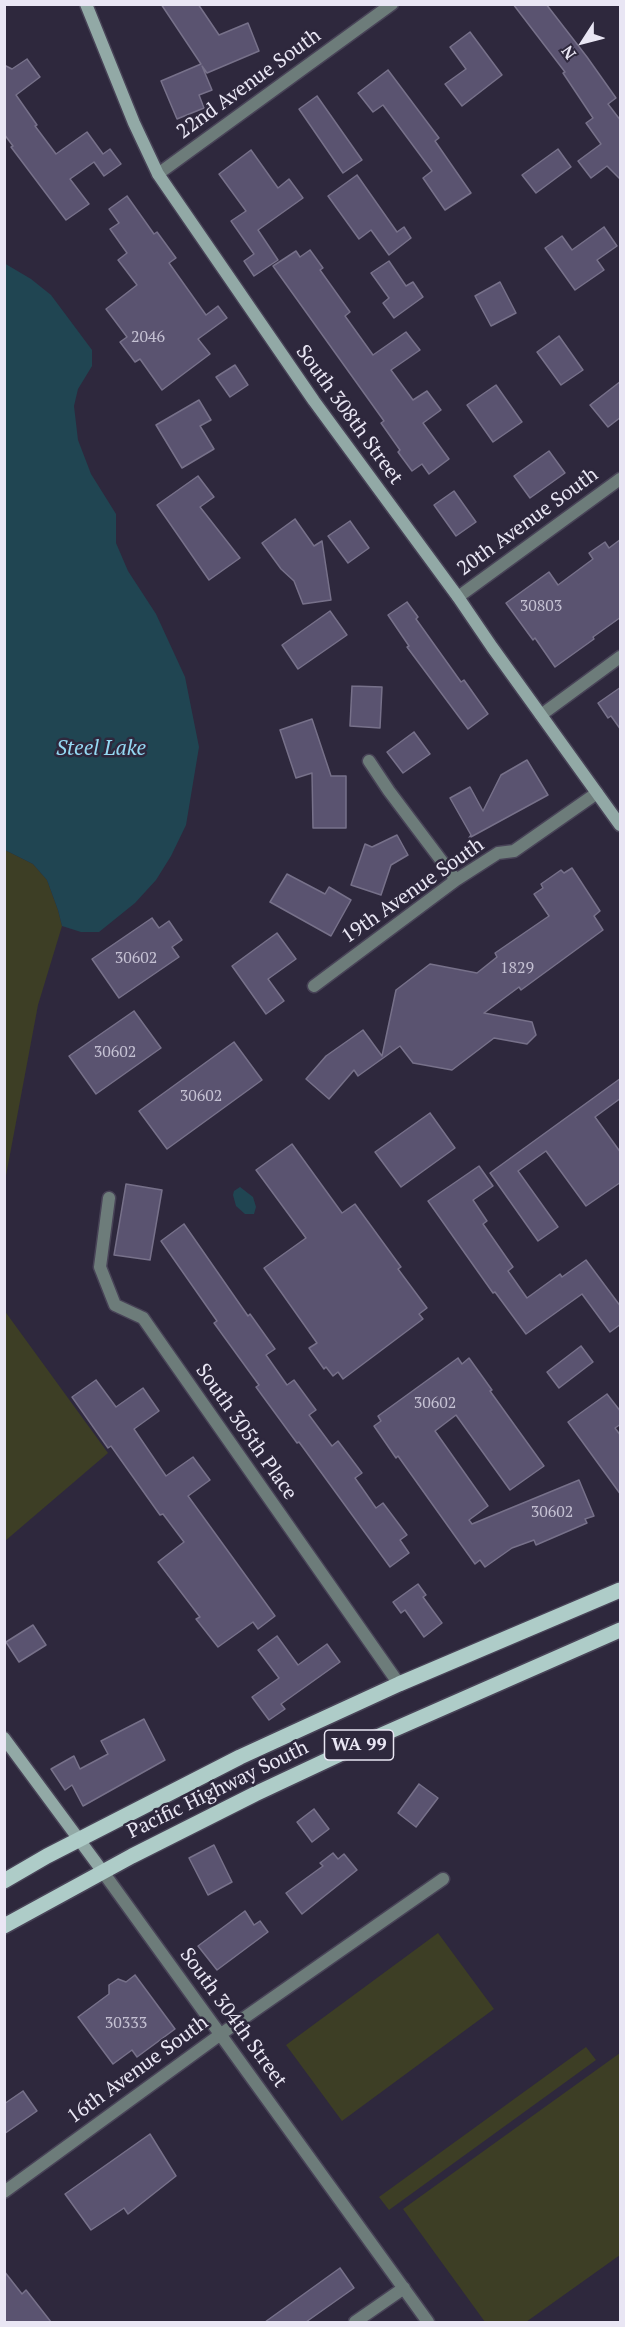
<!DOCTYPE html>
<style>
body{margin:0}
#map{position:relative;width:625px;height:2327px;overflow:hidden;background:#2e283d;font-family:"PT Serif",serif}
canvas{display:block}
.frame{position:absolute;inset:0;border:6px solid #e9e6f4;pointer-events:none}
.north{position:absolute;left:553px;top:12px;width:60px;height:60px;-webkit-text-stroke:4px #2e283d;paint-order:stroke;rotate:234deg;font-size:16px;font-weight:700;line-height:24px;text-align:center;color:#e9e6f4}
.north::after{content:'';display:block;margin:auto;width:21px;height:27px;background:#e9e6f4;clip-path:polygon(50% 0,100% 100%,50% 72%,0 100%)}
</style>
<div id="map">
<canvas width="625" height="2327"></canvas>
<div class="frame"></div>
<div class="north">N</div>
</div>
<script>
const c = document.querySelector('canvas').getContext('2d');
c.lineJoin = 'round';
function paint(path, color) { c.fillStyle = color; c.fill(path, 'evenodd'); }
const toPath = rows => new Path2D(rows.map(r => 'M' + r).join(''));
function stroke(path, color, width, dash) { c.strokeStyle = color; c.lineWidth = width; c.lineCap = dash ? 'butt' : 'round'; c.setLineDash(dash || []); c.stroke(path); }
function drawText(font, color, halo, rows, align = 'center') {
  c.font = font + ' "PT Serif",serif'; c.lineWidth = 5; c.setLineDash([]); c.textBaseline = 'middle'; c.strokeStyle = halo; c.fillStyle = color; for (const [text, x, y, turn = 0] of rows) {
    c.save(); c.translate(x, y); c.rotate((+turn || 0) * Math.PI / 180); c.textAlign = isNaN(turn) ? turn : align; if (halo) c.strokeText(text, 0, 0); c.fillText(text, 0, 0); c.restore();
  }
}
paint(toPath([
 [5,850,33,864,47,880,58,910,62,926,38,1005,5,1181],
 [4,1310,108,1453,5,1541,4,1541],
 [438,1933,494,2009,342,2121,286,2045],
 [586,2047,596,2060,389,2210,379,2197],
 [620,2053,620,2255,526,2322,485,2322,403,2209]
]), '#3d3e25');
paint(toPath([
 [4,263,31,279,51,295,92,350,92,366,78,389,74,406,78,440,91,474,116,514,116,543,128,571,156,614,185,677,199,747,186,825,171,856,156,880,135,903,99,932,81,932,62,926,58,910,47,880,33,864,5,850],
 [240,1187,253,1197,256,1207,254,1214,245,1214,236,1206,233,1195,234,1191]
]), '#204552');
const building = toPath([
 [161,4,198,4,219,35,248,23,259,51,207,73,202,66,212,90,199,95,204,108,177,119,161,81,201,64,161,4],
 [513,4,546,4,587,57,616,98,608,104,621,121,621,180,607,166,591,178,578,161,601,144,586,123,593,118,563,73,565,72,513,4],
 [470,32,502,75,462,106,445,84,466,69,450,47,470,32],
 [27,59,40,77,16,95,37,125,35,126,56,154,87,132,103,154,110,149,121,164,104,176,94,162,70,179,89,204,66,220,11,147,13,146,4,134,4,65,12,69,27,59],
 [388,70,439,138,435,141,471,193,445,210,423,178,432,171,383,105,373,112,358,93,388,70],
 [317,96,362,160,343,173,299,109,317,96],
 [558,149,571,167,536,193,522,175,558,149],
 [251,150,278,188,289,179,303,198,258,230,278,260,254,276,244,261,254,254,231,221,246,211,219,174,251,150],
 [357,175,397,232,404,227,411,238,389,255,371,230,359,239,328,196,357,175],
 [127,196,154,234,157,232,176,258,169,263,206,315,218,306,227,318,198,339,210,354,162,390,140,359,135,362,120,342,127,337,106,309,137,285,118,260,127,253,110,229,119,223,109,209,127,196],
 [604,227,617,246,597,260,604,270,575,290,545,248,562,236,572,250,604,227],
 [310,250,323,268,320,270,350,312,345,316,373,355,406,332,420,350,391,370,413,400,427,391,441,410,423,423,449,459,429,474,422,464,412,471,398,452,400,450,381,423,384,421,273,266,296,251,300,257,310,250],
 [389,261,406,286,413,282,423,297,394,318,383,303,389,298,371,273,389,261],
 [500,282,516,313,491,326,475,296,500,282],
 [559,336,583,370,561,385,537,352,559,336],
 [235,365,248,385,230,397,216,377,235,365],
 [621,381,621,417,608,427,590,405,621,381],
 [496,385,522,422,493,442,467,405,496,385],
 [199,400,211,420,200,426,214,449,182,468,156,425,199,400],
 [549,451,565,473,530,498,514,476,549,451],
 [198,476,214,497,200,507,240,558,209,580,157,505,198,476],
 [454,491,476,522,456,536,434,505,454,491],
 [295,519,314,546,322,541,331,600,303,604,294,581,281,569,262,543,295,519],
 [350,521,369,548,348,563,328,536,350,521],
 [621,539,621,617,593,637,594,639,555,667,535,638,533,640,506,603,549,572,558,585,593,559,589,553,605,542,609,548,621,539],
 [407,602,418,617,416,619,461,682,464,680,488,714,468,729,407,647,409,646,388,615,407,602],
 [330,611,347,635,298,669,282,645,330,611],
 [352,686,382,687,380,728,350,726,352,686],
 [621,687,621,730,611,716,608,718,598,703,621,687],
 [312,719,331,776,346,776,346,828,313,828,312,773,296,778,280,730,312,719],
 [414,732,430,754,403,773,387,752,414,732],
 [527,760,548,795,469,838,471,835,450,798,470,787,483,811,501,775,527,760],
 [397,835,408,855,391,865,381,895,351,885,365,844,372,847,397,835],
 [572,868,600,911,594,916,603,930,521,990,519,987,484,1013,532,1022,536,1035,527,1044,494,1038,452,1070,413,1063,400,1046,358,1076,354,1070,329,1099,306,1079,326,1056,363,1030,382,1056,396,990,430,964,477,973,497,957,495,953,549,916,534,894,543,888,541,884,561,870,564,873,572,868],
 [287,874,325,894,329,887,351,900,331,936,270,902,287,874],
 [152,918,159,928,169,921,182,940,172,947,179,957,119,998,92,959,152,918],
 [277,933,296,959,268,979,284,1001,266,1014,232,966,277,933],
 [134,1011,161,1048,96,1094,69,1056,134,1011],
 [234,1042,262,1080,167,1149,139,1111,234,1042],
 [621,1078,621,1098,595,1117,621,1153,621,1182,586,1206,546,1151,518,1171,558,1227,538,1241,490,1173,621,1078],
 [430,1113,455,1148,401,1187,375,1152,430,1113],
 [292,1144,342,1213,355,1204,401,1267,398,1269,427,1308,419,1314,423,1319,343,1379,338,1372,333,1376,326,1367,324,1369,309,1348,317,1343,264,1268,306,1238,256,1170,292,1144],
 [479,1166,493,1186,473,1200,487,1221,483,1224,513,1267,508,1271,527,1298,560,1274,562,1277,586,1260,621,1307,621,1324,610,1332,582,1294,526,1334,495,1292,493,1293,428,1201,479,1166],
 [126,1184,162,1190,150,1260,114,1255,126,1184],
 [184,1224,248,1316,250,1314,275,1349,266,1355,287,1385,294,1380,316,1410,309,1415,332,1446,338,1441,362,1473,355,1478,367,1495,376,1508,383,1503,407,1535,400,1540,409,1553,390,1567,299,1442,297,1443,256,1387,259,1385,214,1323,217,1321,161,1241,184,1224],
 [581,1346,593,1362,559,1388,547,1372,581,1346],
 [458,1358,462,1364,469,1358,492,1390,490,1391,544,1466,510,1490,456,1415,435,1431,488,1506,469,1520,472,1524,579,1480,594,1516,585,1519,587,1523,536,1545,534,1540,512,1548,485,1567,480,1560,475,1564,398,1456,396,1458,374,1426,381,1421,378,1416,458,1358],
 [96,1380,116,1407,143,1388,159,1411,134,1429,166,1476,193,1457,210,1480,188,1496,275,1616,258,1629,253,1622,218,1647,196,1619,200,1617,158,1562,184,1542,163,1514,160,1515,111,1446,108,1448,72,1397,96,1380],
 [607,1394,621,1412,621,1424,615,1428,621,1436,621,1495,568,1422,607,1394],
 [418,1584,426,1595,423,1597,442,1623,424,1637,405,1610,401,1613,393,1602,418,1584],
 [33,1625,46,1645,19,1662,6,1642,33,1625],
 [277,1636,298,1665,327,1644,340,1662,281,1704,285,1709,269,1720,252,1697,279,1678,258,1650,277,1636],
 [144,1719,165,1760,83,1806,72,1785,65,1790,51,1769,74,1756,80,1769,108,1754,101,1741,144,1719],
 [419,1784,438,1798,416,1827,398,1813,419,1784],
 [314,1809,329,1829,312,1842,297,1822,314,1809],
 [214,1845,232,1882,208,1895,189,1858,214,1845],
 [333,1853,338,1859,344,1854,357,1870,302,1914,286,1893,323,1866,320,1863,333,1853],
 [245,1911,254,1925,260,1921,268,1932,217,1970,198,1946,245,1911],
 [135,1975,175,2029,137,2057,132,2050,113,2064,78,2017,109,1994,109,1985,118,1979,126,1982,135,1975],
 [23,2091,37,2111,4,2134,4,2104,23,2091],
 [150,2134,176,2176,128,2214,124,2208,91,2230,65,2194,150,2134],
 [340,2268,354,2288,306,2322,265,2322,340,2268],
 [4,2271,22,2294,26,2290,51,2322,4,2322,4,2271]
]);
paint(building, '#5a5370');
stroke(building, '#77718a', 1.5);
const street = toPath([
 [158,174,392,4],
 [458,597,620,479],
 [541,715,620,657],
 [369,761,389,791,456,880],
 [314,986,456,880,498,853,514,851,597,793],
 [109,1198,100,1267,115,1305,143,1318,399,1684],
 [103,1872,428,2322],
 [4,2192,221,2034,443,1879],
 [355,2322,404,2288]
]);
const secondary = toPath([
 [86,4,134,123,158,174,314,401,458,597,492,647,620,825],
 [4,1738,103,1872]
]);
const primary = toPath([
 [4,1881,47,1856,240,1757,399,1684,620,1590],
 [4,1926,132,1856,255,1794,370,1740,620,1630]
]);
stroke(street, '#484357', 15);
stroke(secondary, '#484357', 15);
stroke(primary, '#484357', 18);
stroke(street, '#6d7c7a', 12);
stroke(secondary, '#92a9a6', 12);
stroke(primary, '#aeccc8', 15);
drawText('16px', '#c5c1d3', null, [
 ["2046",148,337],
 ["30803",541,606],
 ["30602",136,958],
 ["1829",517,968],
 ["30602",115,1052],
 ["30602",201,1096],
 ["30602",435,1403],
 ["30602",552,1512],
 ["30333",126,2023]
]);
for (const [x, y, w] of [
 [359,1745,69]
]) { const box = new Path2D(); box.roundRect(x - w / 2, y - 15, w, 30, 4.5); c.fillStyle = '#2e283d'; c.fill(box); stroke(box, '#e9e6f4', 1.5); }
drawText('bold 18px', '#e9e6f4', null, [
 ["WA 99",359,1745]
]);
drawText('20px', '#e9e6f4', '#2e283d', [
 ["22nd Avenue South",249,84,-36],
 ["South 308th Street",349,415,54],
 ["20th Avenue South",528,522,-36],
 ["19th Avenue South",413,891,-35],
 ["South 305th Place",246,1432,55],
 ["Pacific Highway South",218,1790,-26],
 ["South 304th Street",233,2018,54],
 ["16th Avenue South",138,2070,-36]
]);
drawText('italic 21px', '#94d8f2', '#2e283d', [
 ["Steel Lake",101,749]
]);
</script>
